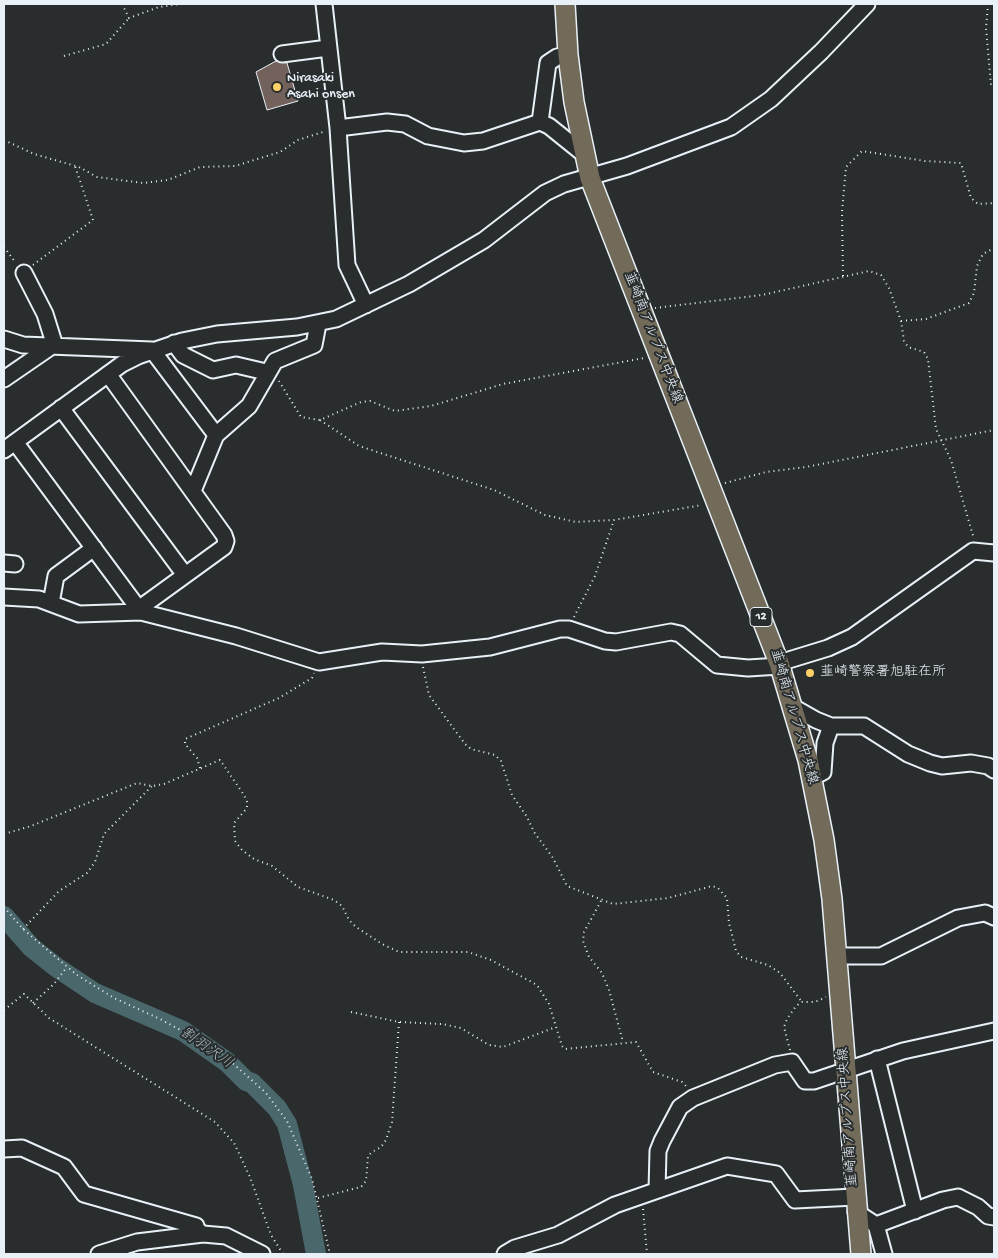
<!DOCTYPE html>
<meta charset="utf-8">
<style>
body{margin:0}
#map{position:relative;width:998px;height:1258px;overflow:hidden;background:#2a2d2e;font-family:"Gochi Hand",sans-serif}
canvas{display:block}
.frame{position:absolute;inset:0;border:5px solid #e8f1f8;pointer-events:none}
</style>
<div id="map">
<canvas width="998" height="1258"></canvas>
<div class="frame"></div>
</div>
<script>
const c = document.querySelector('canvas').getContext('2d');
c.lineJoin = 'round';
const toPath = rows => new Path2D(rows.map(r => 'M' + r).join(''));
function stroke(path, color, width, dash) { c.strokeStyle = color; c.lineWidth = width; c.lineCap = dash ? 'butt' : 'round'; c.setLineDash(dash || []); c.stroke(path); }
function paint(path, color) { c.fillStyle = color; c.fill(path, 'evenodd'); }
function drawText(font, color, halo, rows, align = 'center') {
  c.font = font + ' "Gochi Hand","Klee One",sans-serif'; c.lineWidth = 4; c.setLineDash([]); c.textBaseline = 'middle'; c.strokeStyle = halo; c.fillStyle = color; for (const [text, x, y, turn = 0] of rows) {
    c.save(); c.translate(x, y); c.rotate((+turn || 0) * Math.PI / 180); c.textAlign = isNaN(turn) ? turn : align; if (halo) c.strokeText(text, 0, 0); c.fillText(text, 0, 0); c.restore();
  }
}
stroke(toPath([
 [4,916,31,947,56,967,95,993,183,1031,227,1062,246,1081,252,1083,277,1108,287,1124,303,1185,316,1254]
]), '#4a686c', 20);
const building = toPath([
 [276,61,287,63,298,101,267,110,256,72,276,61]
]);
paint(building, '#73625b');
stroke(building, '#e8f1f8', 1);
const minor = toPath([
 [324,4,338,128,347,265,366,305],
 [282,54,328,48],
 [540,122,548,63,557,57,568,55],
 [338,128,387,122,405,124,428,136,464,143,483,141,540,122,549,126,585,155],
 [24,273,45,314,55,346],
 [4,339,23,345,152,350,216,435],
 [174,343,183,355,213,370,236,365,266,372],
 [4,379,52,346],
 [61,408,185,575],
 [15,442,141,612,144,605,224,547,226,541,224,535,108,374],
 [4,450,122,364,138,356,182,341,217,334,297,327,336,319,409,284,484,240,545,193,564,184,627,166,731,127,771,99,821,52,867,4],
 [193,491,216,435,249,406,275,361,314,345,318,324],
 [4,563,15,564],
 [4,597,39,599,79,614,141,612,236,636,319,662,382,652,422,654,490,647,560,629,569,629,605,641,616,642,671,632,680,634,717,665,748,668,780,666],
 [51,603,56,576,94,548],
 [779,663,828,648,852,637,973,551,994,553],
 [793,707,816,720,831,726,864,726,908,754,930,763,942,766,971,763,988,766,994,770],
 [812,778,823,772,825,743,831,726],
 [837,956,881,956,958,918,985,913,994,917],
 [877,1059,915,1211],
 [4,1149,22,1148,64,1167,84,1194,196,1226,197,1230,203,1234],
 [657,1190,658,1151,662,1141,680,1107,693,1098,775,1065,792,1062,805,1081,814,1081,903,1051,994,1031],
 [856,1212,876,1225,943,1200,958,1197,978,1207,988,1216,994,1217],
 [876,1225,884,1254],
 [99,1254,137,1242,203,1234,226,1236,262,1254],
 [505,1254,515,1248,558,1235,615,1205,727,1166,776,1174,795,1200,855,1197]
]);
const major = toPath([
 [565,4,568,55,574,102,590,178,779,663,808,760,824,840,832,899,861,1254]
]);
stroke(minor, '#e8f1f8', 19);
stroke(major, '#e8f1f8', 22);
stroke(toPath([
 [122,4,129,18,159,7,180,4],
 [988,4,986,28,991,85,994,85],
 [64,56,106,44,129,18],
 [4,140,34,154,79,167,97,177,143,183,168,180,200,167,235,166,280,152,298,140,326,131],
 [4,247,16,263],
 [33,265,93,220,75,166],
 [843,276,842,212,846,167,862,151,925,161,961,163,971,198,978,204,994,203],
 [655,308,762,295,869,271,881,275,889,288,901,321,904,341,908,347,924,352,928,359,936,429,951,460,974,539],
 [901,321,926,319,969,303,974,293,977,266,983,254,994,248],
 [279,381,301,417,320,420,361,402,370,401,395,411,431,406,503,384,644,358],
 [320,420,359,446,494,490,545,515,576,522,614,520,702,505],
 [725,483,766,472,806,467,994,430],
 [574,617,595,576,614,520],
 [423,667,429,695,465,744,471,749,495,755,501,761,512,795,527,817,534,832,553,858,567,886,613,904,668,898,712,886,718,888,727,898,729,923,736,951,741,957,768,965,780,973,802,1002],
 [200,768,197,758,185,744,185,739,279,698,312,678,314,673],
 [4,834,31,826,137,783,152,786,164,784,220,760,244,795,247,802,247,808,234,823,235,841,242,850,254,859,272,866,298,887,334,900,342,906,349,920,356,927,382,944,399,952,468,952,491,960,537,985,549,1004,562,1046,565,1049,636,1042,653,1072,682,1082,686,1086],
 [601,901,584,932,583,941,589,957,602,973,609,990,623,1042],
 [4,907,23,929,77,975,114,998,160,1019,219,1051,265,1092,287,1121,312,1179,330,1254],
 [23,929,59,891,87,873,95,862,104,834,152,786],
 [33,1003,54,984,67,967],
 [4,1010,24,994,49,1018,215,1122,234,1143,250,1177,271,1235,283,1254],
 [351,1012,399,1022,442,1024,461,1028,489,1045,503,1047,556,1027],
 [790,1050,784,1027,787,1019,796,1006,802,1002,815,1002,826,997],
 [318,1198,361,1187,366,1181,368,1156,372,1152,381,1147,386,1140,392,1122,399,1022],
 [643,1209,647,1254]
]), '#e8f1f8', 2, [1, 4]);
stroke(minor, '#2a2d2e', 15);
stroke(major, '#736b5a', 19);
for (const [x, y, r, color] of [
 [277,87,5,"#ffd166"],
 [810,673,5,"#ffd166"]
]) { const dot = new Path2D(); dot.arc(x, y, r, 0, 2 * Math.PI); c.fillStyle = color; c.fill(dot); stroke(dot, '#2a2d2e', 2); }
for (const [x, y, w] of [
 [761,617,22]
]) { const box = new Path2D(); box.roundRect(x - w / 2, y - 9.5, w, 19, 4); c.fillStyle = '#2a2d2e'; c.fill(box); stroke(box, '#e8f1f8', 1); }
drawText('bold 12px', '#e8f1f8', null, [
 ["12",761,617]
]);
drawText('14px', '#e8f1f8', '#2a2d2e', [
 ["Nirasaki",287,79],
 ["Asahi onsen",287,95],
 ["韮崎警察署旭駐在所",820,673]
], 'left');
drawText('14px', '#e8f1f8', '#2a2d2e', [
 ["韮崎南アルプス中央線",652,338,69],
 ["韮崎南アルプス中央線",793,717,74],
 ["韮崎南アルプス中央線",849,1117,-94]
]);
drawText('italic 15px', '#a9bac0', '#2a2d2e', [
 ["割羽沢川",206,1049,35]
]);
</script>
